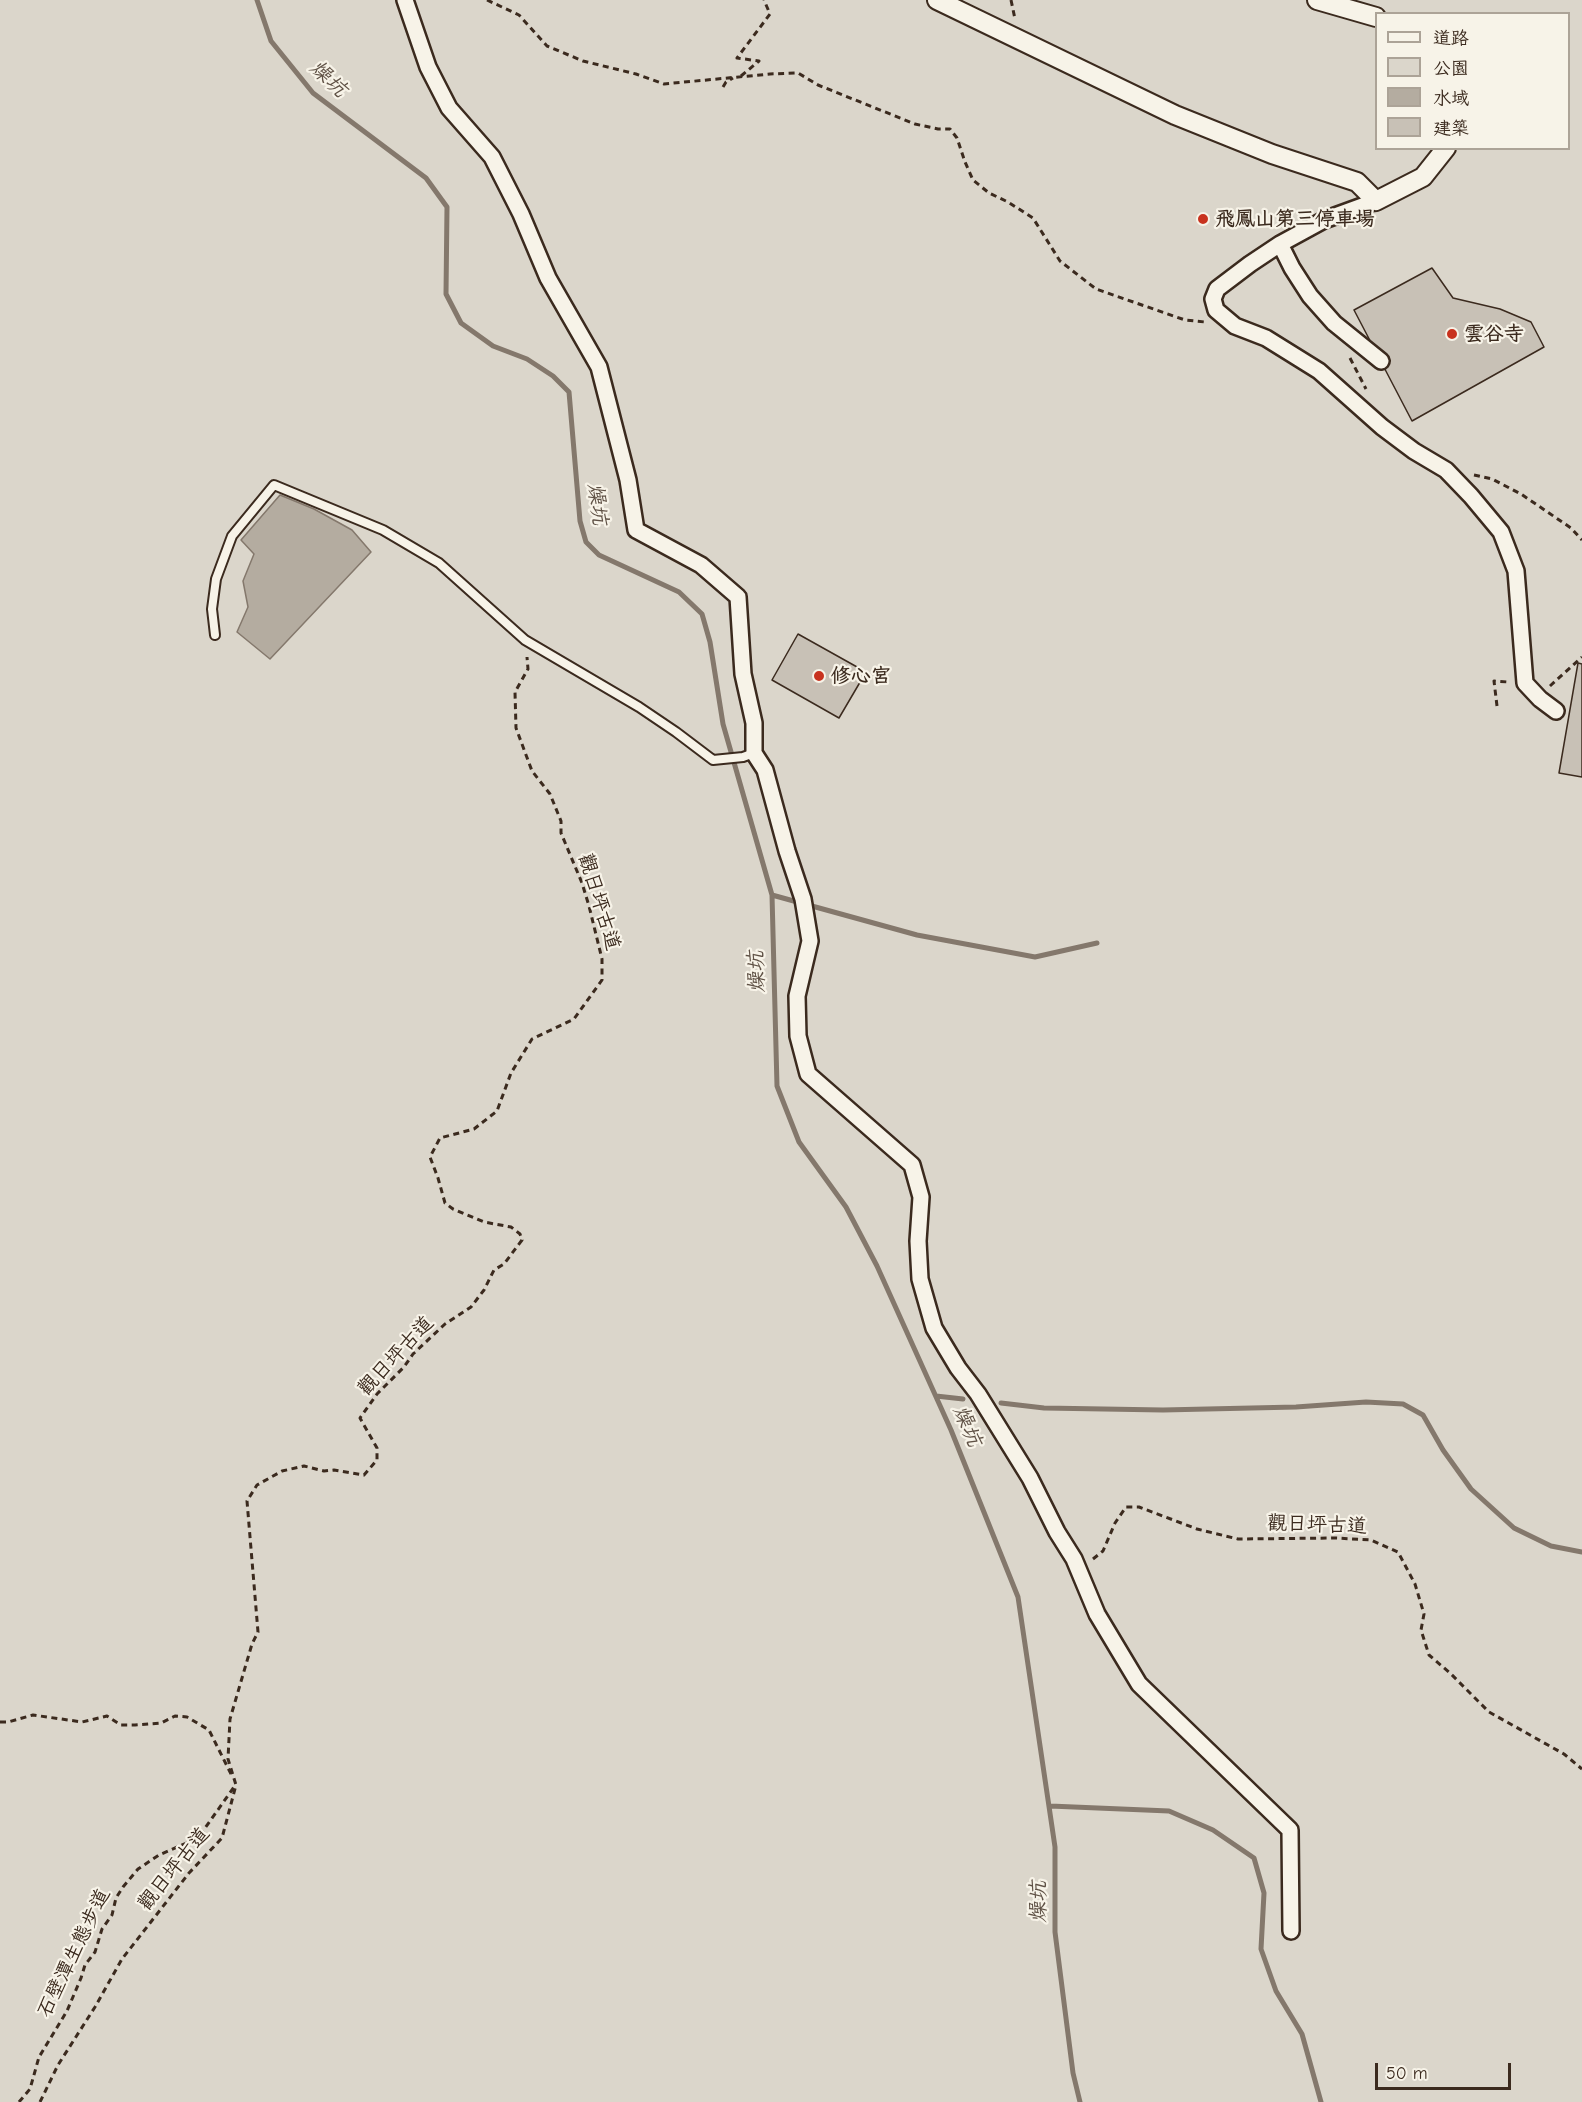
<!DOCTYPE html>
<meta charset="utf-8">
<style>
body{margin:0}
#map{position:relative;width:1582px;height:2102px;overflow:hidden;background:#f7f3e8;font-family:"Comic Neue","LXGW WenKai TC",sans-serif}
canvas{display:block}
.legend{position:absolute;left:1375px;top:12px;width:195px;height:138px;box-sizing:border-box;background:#f7f3e8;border:2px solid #aca397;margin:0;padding:8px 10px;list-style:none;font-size:18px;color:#3b2a1e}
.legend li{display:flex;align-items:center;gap:12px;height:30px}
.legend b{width:30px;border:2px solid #aca397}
.scale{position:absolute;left:1375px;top:2063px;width:136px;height:27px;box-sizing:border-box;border:3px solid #3b2a1e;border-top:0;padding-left:8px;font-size:18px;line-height:21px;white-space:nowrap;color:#3b2a1e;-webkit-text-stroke:4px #f7f3e8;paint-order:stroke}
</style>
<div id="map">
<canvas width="1582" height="2102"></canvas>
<ul class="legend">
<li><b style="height:8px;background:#f7f3e8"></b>道路</li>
<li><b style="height:16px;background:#dbd6cb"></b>公園</li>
<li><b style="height:16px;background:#b4aca0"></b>水域</li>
<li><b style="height:16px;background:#c8c1b6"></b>建築</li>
</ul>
<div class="scale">50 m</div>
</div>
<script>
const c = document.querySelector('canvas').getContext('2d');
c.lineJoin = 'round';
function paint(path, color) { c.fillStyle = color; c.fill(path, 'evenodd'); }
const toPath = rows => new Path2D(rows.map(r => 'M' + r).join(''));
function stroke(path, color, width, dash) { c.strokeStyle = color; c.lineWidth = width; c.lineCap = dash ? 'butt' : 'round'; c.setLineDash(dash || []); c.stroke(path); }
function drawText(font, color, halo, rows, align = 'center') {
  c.font = font + ' "Comic Neue","LXGW WenKai TC",sans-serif'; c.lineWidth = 4.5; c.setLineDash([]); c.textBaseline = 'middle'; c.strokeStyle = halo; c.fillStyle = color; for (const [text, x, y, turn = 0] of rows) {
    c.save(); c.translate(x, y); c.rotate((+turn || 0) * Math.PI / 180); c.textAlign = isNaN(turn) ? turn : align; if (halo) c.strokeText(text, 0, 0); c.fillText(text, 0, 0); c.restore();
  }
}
paint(toPath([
 [0,0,1582,0,1582,2102,0,2102],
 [1376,14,1568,14,1568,148,1376,148]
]), '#dbd6cb');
const water = toPath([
 [280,495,314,509,352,530,371,552,270,659,237,632,248,607,243,581,254,554,241,540,280,495]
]);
paint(water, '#b4aca0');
stroke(water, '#84786c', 1.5);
stroke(toPath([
 [257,0,271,41,313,93,426,178,447,207,446,294,461,323,493,346,527,359,553,376,569,392,580,521,586,542,599,555,679,592,702,614,710,642,723,724,772,895,777,1086,799,1142,846,1207,877,1266,951,1430,1018,1597,1055,1847,1055,1932,1073,2073,1080,2102],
 [772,895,917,935,1035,957,1097,943],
 [936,1396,963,1399],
 [1001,1403,1044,1408,1163,1410,1296,1407,1366,1402,1403,1404,1423,1415,1443,1450,1471,1489,1514,1528,1551,1546,1582,1552],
 [1050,1806,1169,1811,1213,1830,1254,1858,1264,1893,1261,1949,1276,1991,1302,2034,1321,2102]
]), '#84786c', 5);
const building = toPath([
 [1432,268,1453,298,1500,309,1531,322,1544,347,1412,421,1354,310,1432,268],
 [798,634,866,672,839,718,772,680,798,634],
 [1578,663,1582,664,1582,777,1559,773,1578,663]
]);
paint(building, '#c8c1b6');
stroke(building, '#3b2a1e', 1.5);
const service = toPath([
 [215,635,212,609,216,579,232,536,274,485,383,530,439,563,525,640,639,707,676,732,713,760,743,757,754,753]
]);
const minor = toPath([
 [405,0,428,67,449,108,492,157,521,214,548,278,599,367,628,480,636,530,701,565,738,597,743,674,754,723,754,753,765,770,787,851,803,899,810,941,797,996,798,1036,808,1074,912,1165,921,1197,918,1241,920,1279,934,1328,958,1368,978,1394,1030,1478,1057,1532,1074,1559,1097,1614,1139,1684,1290,1830,1291,1931],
 [1376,201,1324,220,1280,244,1250,264,1217,289,1213,299,1216,310,1235,326,1266,338,1319,371,1382,427,1414,451,1446,470,1471,496,1501,532,1516,571,1525,683,1540,699,1556,711],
 [1280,244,1292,268,1310,296,1334,323,1381,361]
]);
const tertiary = toPath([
 [937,0,1175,115,1272,154,1357,182,1376,201,1423,177,1446,148],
 [1317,0,1376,17]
]);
stroke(service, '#3b2a1e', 12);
stroke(minor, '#3b2a1e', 20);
stroke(tertiary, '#3b2a1e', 22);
stroke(toPath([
 [487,0,519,15,547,46,583,61,636,74,664,84,770,74,798,73,818,85,915,124,938,129,950,129,957,138,965,162,973,180,989,193,1008,202,1033,218,1060,261,1096,289,1185,320,1205,322],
 [1011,0,1015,19],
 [741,76,759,61,737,58,770,14,764,0],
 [723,87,726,82,733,78],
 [1350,358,1366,389],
 [1474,475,1492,479,1521,494,1571,528,1582,540],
 [1550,686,1582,657],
 [1497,706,1494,681,1508,682],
 [1093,1559,1103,1551,1115,1523,1126,1507,1139,1507,1197,1529,1238,1539,1336,1538,1371,1540,1398,1552,1415,1584,1424,1614,1421,1630,1429,1655,1450,1673,1489,1712,1564,1754,1582,1769],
 [0,1722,8,1722,33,1715,82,1722,107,1716,121,1725,135,1725,161,1723,175,1716,187,1717,209,1730,232,1776],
 [19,2102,30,2089,39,2057,67,2011,81,1978,85,1965,95,1952,102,1929,112,1915,116,1898,123,1887,138,1869,159,1855,198,1838,234,1787],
 [40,2102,58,2065,95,2007,122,1959,189,1873,222,1838,236,1785,228,1759,230,1719,252,1644,258,1632,247,1501,257,1485,282,1471,304,1466,324,1471,334,1470,364,1475,377,1460,377,1448,360,1418,377,1394,404,1367,413,1354,445,1324,471,1307,484,1290,494,1270,504,1264,522,1240,520,1234,511,1227,484,1222,453,1209,445,1203,438,1178,430,1157,440,1138,474,1129,497,1111,511,1073,532,1039,574,1019,602,980,602,959,589,906,582,883,561,833,561,821,550,794,532,771,516,728,515,692,528,669,527,657]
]), '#3b2a1e', 3, [6, 4.5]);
stroke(service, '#f7f3e8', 8);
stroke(minor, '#f7f3e8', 15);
stroke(tertiary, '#f7f3e8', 18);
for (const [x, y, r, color] of [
 [1203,219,6,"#c8321e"],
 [1452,334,6,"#c8321e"],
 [819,676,6,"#c8321e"]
]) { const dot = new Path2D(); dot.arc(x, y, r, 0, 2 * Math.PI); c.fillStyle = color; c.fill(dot); stroke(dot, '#f7f3e8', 2); }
drawText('bold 20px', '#3b2a1e', '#f7f3e8', [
 ["飛鳳山第三停車場",1215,219],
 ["雲谷寺",1464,334],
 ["修心宮",831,676]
], 'left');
drawText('20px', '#3b2a1e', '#f7f3e8', [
 ["觀日坪古道",599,902,73],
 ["觀日坪古道",396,1356,-47],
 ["觀日坪古道",1317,1525,2],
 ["觀日坪古道",174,1869,-51],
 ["石壁潭生態步道",74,1953,-64]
]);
drawText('italic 21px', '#5f5145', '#f7f3e8', [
 ["燥坑",328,79,44],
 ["燥坑",597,504,82],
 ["燥坑",757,972,-92],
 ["燥坑",967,1426,67],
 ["燥坑",1039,1902,-90]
]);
</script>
